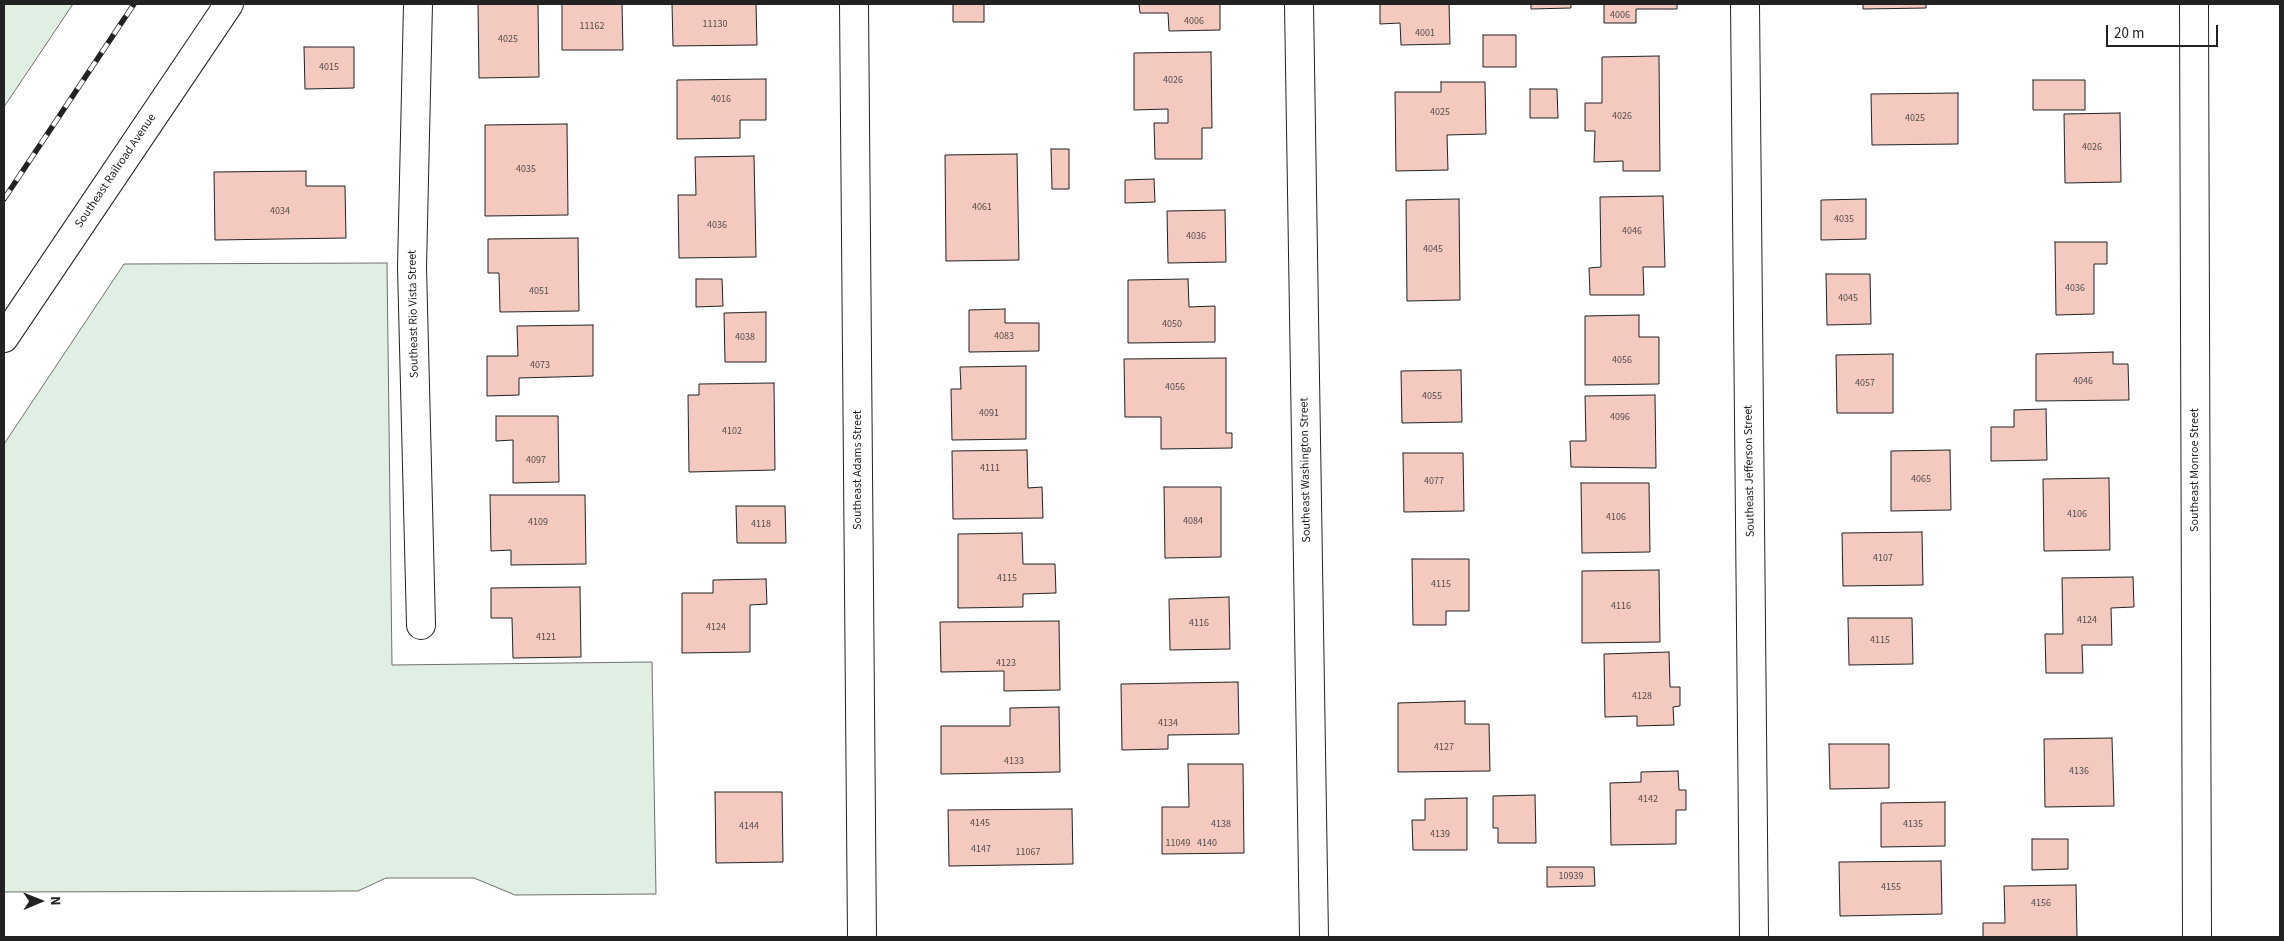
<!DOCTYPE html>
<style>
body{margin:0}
#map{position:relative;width:2284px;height:941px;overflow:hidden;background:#fff;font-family:"Source Sans 3",sans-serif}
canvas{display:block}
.frame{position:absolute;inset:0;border:5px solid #222;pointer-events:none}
.north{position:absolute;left:15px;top:876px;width:50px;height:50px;-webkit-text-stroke:4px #fff;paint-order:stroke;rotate:89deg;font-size:14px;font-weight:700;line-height:20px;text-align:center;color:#222}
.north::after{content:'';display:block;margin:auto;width:18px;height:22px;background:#222;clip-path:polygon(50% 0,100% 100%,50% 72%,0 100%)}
.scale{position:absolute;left:2106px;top:25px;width:112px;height:22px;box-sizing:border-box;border:2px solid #222;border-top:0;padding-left:6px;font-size:15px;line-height:18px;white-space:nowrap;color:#222;-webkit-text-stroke:4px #fff;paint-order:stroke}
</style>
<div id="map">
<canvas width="2284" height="941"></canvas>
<div class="frame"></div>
<div class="north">N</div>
<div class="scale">20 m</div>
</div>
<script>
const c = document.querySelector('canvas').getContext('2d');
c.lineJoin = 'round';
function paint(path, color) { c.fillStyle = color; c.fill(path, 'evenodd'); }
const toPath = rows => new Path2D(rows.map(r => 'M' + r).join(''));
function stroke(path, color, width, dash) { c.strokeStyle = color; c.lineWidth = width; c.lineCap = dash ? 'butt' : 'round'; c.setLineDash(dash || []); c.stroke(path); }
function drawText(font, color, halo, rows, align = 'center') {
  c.font = font + ' "Source Sans 3",sans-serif'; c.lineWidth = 4; c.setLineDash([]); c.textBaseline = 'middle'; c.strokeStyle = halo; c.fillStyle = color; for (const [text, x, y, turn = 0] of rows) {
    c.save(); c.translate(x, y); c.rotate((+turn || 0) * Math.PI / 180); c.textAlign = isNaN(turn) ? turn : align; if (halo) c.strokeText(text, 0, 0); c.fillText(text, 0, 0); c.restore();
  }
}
const green = toPath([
 [4,4,73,4,4,107,4,4],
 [387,263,392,665,652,662,656,894,515,895,474,878,386,878,358,891,4,892,4,444,124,264,387,263]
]);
paint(green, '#e0efe3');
stroke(green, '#6f6f6f', 1);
const building = toPath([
 [478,4,538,4,539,77,479,78,478,4],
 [562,4,622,4,623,50,562,50,562,4],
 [672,4,756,4,757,45,673,46,672,4],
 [953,4,984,4,984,22,953,22,953,4],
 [1139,4,1220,4,1220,30,1169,31,1168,13,1140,13,1139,4],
 [1380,4,1449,4,1450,44,1401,45,1400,23,1380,24,1380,4],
 [1531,4,1571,4,1571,8,1531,9,1531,4],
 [1604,4,1677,4,1677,9,1636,9,1636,23,1604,23,1604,4],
 [1863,4,1926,4,1926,8,1863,9,1863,4],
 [1483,35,1516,35,1516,67,1483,67,1483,35],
 [304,47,354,47,354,88,305,89,304,47],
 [1211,52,1212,128,1202,128,1202,159,1155,159,1154,123,1168,123,1168,109,1134,110,1134,53,1211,52],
 [1659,56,1660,171,1623,171,1623,161,1594,162,1595,131,1585,131,1585,103,1602,103,1602,57,1659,56],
 [766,79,766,120,740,120,740,138,677,139,677,80,766,79],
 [2033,80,2085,80,2085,110,2033,110,2033,80],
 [1441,82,1485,82,1486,134,1447,135,1448,170,1396,171,1395,92,1441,92,1441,82],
 [1530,89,1557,89,1558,118,1530,118,1530,89],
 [1958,93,1958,144,1872,145,1871,94,1958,93],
 [2120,113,2121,182,2065,183,2064,114,2120,113],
 [567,124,568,215,485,216,485,125,567,124],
 [1051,149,1069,149,1069,189,1052,189,1051,149],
 [1017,154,1019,260,946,261,945,155,1017,154],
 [754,156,756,257,679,258,678,195,696,195,695,157,754,156],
 [306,171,306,186,345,186,346,238,215,240,214,172,306,171],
 [1154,179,1155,202,1125,203,1125,180,1154,179],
 [1663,196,1665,267,1643,267,1644,295,1590,295,1589,268,1601,267,1600,197,1663,196],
 [1459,199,1460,300,1407,301,1406,200,1459,199],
 [1866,199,1866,239,1821,240,1821,200,1866,199],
 [1225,210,1226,262,1168,263,1167,211,1225,210],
 [578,238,579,311,500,312,499,273,488,273,488,239,578,238],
 [2055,242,2107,242,2107,264,2094,264,2094,314,2056,315,2055,242],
 [1826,274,1870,274,1871,324,1827,325,1826,274],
 [696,279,722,279,723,306,696,307,696,279],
 [1188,279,1189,307,1215,306,1215,342,1128,343,1128,280,1188,279],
 [1005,309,1005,323,1039,323,1039,351,969,352,969,310,1005,309],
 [766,312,766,362,725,362,724,313,766,312],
 [1639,315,1639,337,1659,337,1659,384,1585,385,1585,316,1639,315],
 [593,325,593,376,519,378,519,395,487,396,487,356,518,356,517,326,593,325],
 [2113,352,2113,364,2128,364,2129,400,2036,401,2036,354,2113,352],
 [1893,354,1893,413,1837,413,1836,355,1893,354],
 [1226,358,1226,433,1232,433,1232,448,1161,449,1161,417,1125,417,1124,359,1226,358],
 [1026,366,1026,439,952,440,951,389,961,389,960,367,1026,366],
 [1461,370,1462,422,1402,423,1401,371,1461,370],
 [774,383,775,470,689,472,688,395,699,395,699,384,774,383],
 [1655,395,1656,468,1571,467,1570,441,1586,441,1585,396,1655,395],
 [2046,409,2047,460,1991,461,1991,427,2014,427,2014,410,2046,409],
 [496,416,558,416,559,482,513,483,513,440,496,441,496,416],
 [1027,450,1028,488,1042,487,1043,518,953,519,952,451,1027,450],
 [1950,450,1951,510,1891,511,1891,451,1950,450],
 [1403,453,1463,453,1464,511,1404,512,1403,453],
 [2109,478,2110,550,2044,551,2043,479,2109,478],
 [1581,483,1649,483,1650,552,1582,553,1581,483],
 [1164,487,1221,487,1221,557,1165,558,1164,487],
 [490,495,585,495,586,564,511,565,511,550,491,551,490,495],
 [736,506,785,506,786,543,737,543,736,506],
 [1922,532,1923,585,1843,586,1842,533,1922,532],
 [1022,533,1023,564,1055,564,1056,593,1023,594,1023,607,958,608,958,534,1022,533],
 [1412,559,1469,559,1469,611,1446,611,1446,625,1413,625,1412,559],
 [1659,570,1660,642,1582,643,1582,571,1659,570],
 [2133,577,2134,607,2111,608,2112,645,2082,645,2083,673,2046,673,2045,634,2063,634,2062,578,2133,577],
 [766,579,767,604,750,605,750,652,682,653,682,593,713,593,713,580,766,579],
 [580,587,581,657,513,658,512,618,491,618,491,588,580,587],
 [1229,597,1230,649,1170,650,1169,599,1229,597],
 [1848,618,1912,618,1913,664,1849,665,1848,618],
 [1059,621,1060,690,1004,691,1004,671,941,672,940,622,1059,621],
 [1669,652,1670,687,1680,687,1680,706,1673,707,1674,725,1637,726,1637,716,1605,717,1604,654,1669,652],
 [1238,682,1239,734,1168,735,1168,749,1122,750,1121,684,1238,682],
 [1465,701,1465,724,1489,724,1490,771,1398,772,1398,703,1465,701],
 [1059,707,1060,772,941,774,941,726,1010,726,1010,708,1059,707],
 [2112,738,2114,806,2045,807,2044,739,2112,738],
 [1829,744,1889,744,1889,788,1830,789,1829,744],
 [1188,764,1243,764,1244,853,1162,854,1162,807,1189,807,1188,764],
 [1678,771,1679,790,1686,790,1686,810,1676,810,1676,844,1611,845,1610,783,1641,782,1641,772,1678,771],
 [715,792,782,792,783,862,716,863,715,792],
 [1535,795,1536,843,1498,843,1498,828,1493,828,1493,796,1535,795],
 [1467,798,1467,850,1413,850,1412,820,1425,820,1425,799,1467,798],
 [1945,802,1945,846,1881,847,1881,803,1945,802],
 [1072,809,1073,864,949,866,948,810,1072,809],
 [2032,839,2068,839,2068,869,2032,870,2032,839],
 [1941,861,1942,914,1840,916,1839,862,1941,861],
 [1547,867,1594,867,1595,886,1547,887,1547,867],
 [2076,885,2077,937,1983,937,1983,923,2005,923,2004,886,2076,885]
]);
paint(building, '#f3c9c0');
stroke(building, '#222', 1);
const minor = toPath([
 [418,4,412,267,421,625],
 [854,4,862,937],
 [1299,4,1314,937],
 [1745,4,1754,937],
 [2194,4,2197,937],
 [4,338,229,4]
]);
stroke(minor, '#222', 30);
stroke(minor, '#fff', 28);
const rail = toPath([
 [4,199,134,4]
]);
stroke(rail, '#222', 5.5);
stroke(rail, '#fff', 4, [11]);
drawText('10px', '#564c4a', null, [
 ["4006",1620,16],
 ["4006",1194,22],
 ["11130",715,25],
 ["11162",592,27],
 ["4001",1425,34],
 ["4025",508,40],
 ["4015",329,68],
 ["4026",1173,81],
 ["4016",721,100],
 ["4025",1440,113],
 ["4026",1622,117],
 ["4025",1915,119],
 ["4026",2092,148],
 ["4035",526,170],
 ["4061",982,208],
 ["4034",280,212],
 ["4035",1844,220],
 ["4036",717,226],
 ["4046",1632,232],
 ["4036",1196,237],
 ["4045",1433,250],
 ["4036",2075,289],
 ["4051",539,292],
 ["4045",1848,299],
 ["4050",1172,325],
 ["4083",1004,337],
 ["4038",745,338],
 ["4056",1622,361],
 ["4073",540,366],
 ["4046",2083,382],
 ["4057",1865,384],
 ["4056",1175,388],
 ["4055",1432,397],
 ["4091",989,414],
 ["4096",1620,418],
 ["4102",732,432],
 ["4097",536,461],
 ["4111",990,469],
 ["4065",1921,480],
 ["4077",1434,482],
 ["4106",2077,515],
 ["4106",1616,518],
 ["4084",1193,522],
 ["4109",538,523],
 ["4118",761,525],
 ["4107",1883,559],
 ["4115",1007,579],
 ["4115",1441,585],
 ["4116",1621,607],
 ["4124",2087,621],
 ["4116",1199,624],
 ["4124",716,628],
 ["4121",546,638],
 ["4115",1880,641],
 ["4123",1006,664],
 ["4128",1642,697],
 ["4134",1168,724],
 ["4127",1444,748],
 ["4133",1014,762],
 ["4136",2079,772],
 ["4142",1648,800],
 ["4145",980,824],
 ["4138",1221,825],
 ["4135",1913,825],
 ["4144",749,827],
 ["4139",1440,835],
 ["11049",1178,844],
 ["4140",1207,844],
 ["4147",981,850],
 ["11067",1028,853],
 ["10939",1571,877],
 ["4155",1891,888],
 ["4156",2041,904]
]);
drawText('12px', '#222', '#fff', [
 ["Southeast Railroad Avenue",116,171,-56],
 ["Southeast Rio Vista Street",414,314,-91],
 ["Southeast Adams Street",858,470,-90],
 ["Southeast Washington Street",1306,470,-91],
 ["Southeast Monroe Street",2195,470,-90],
 ["Southeast Jefferson Street",1750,471,-91]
]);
</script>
